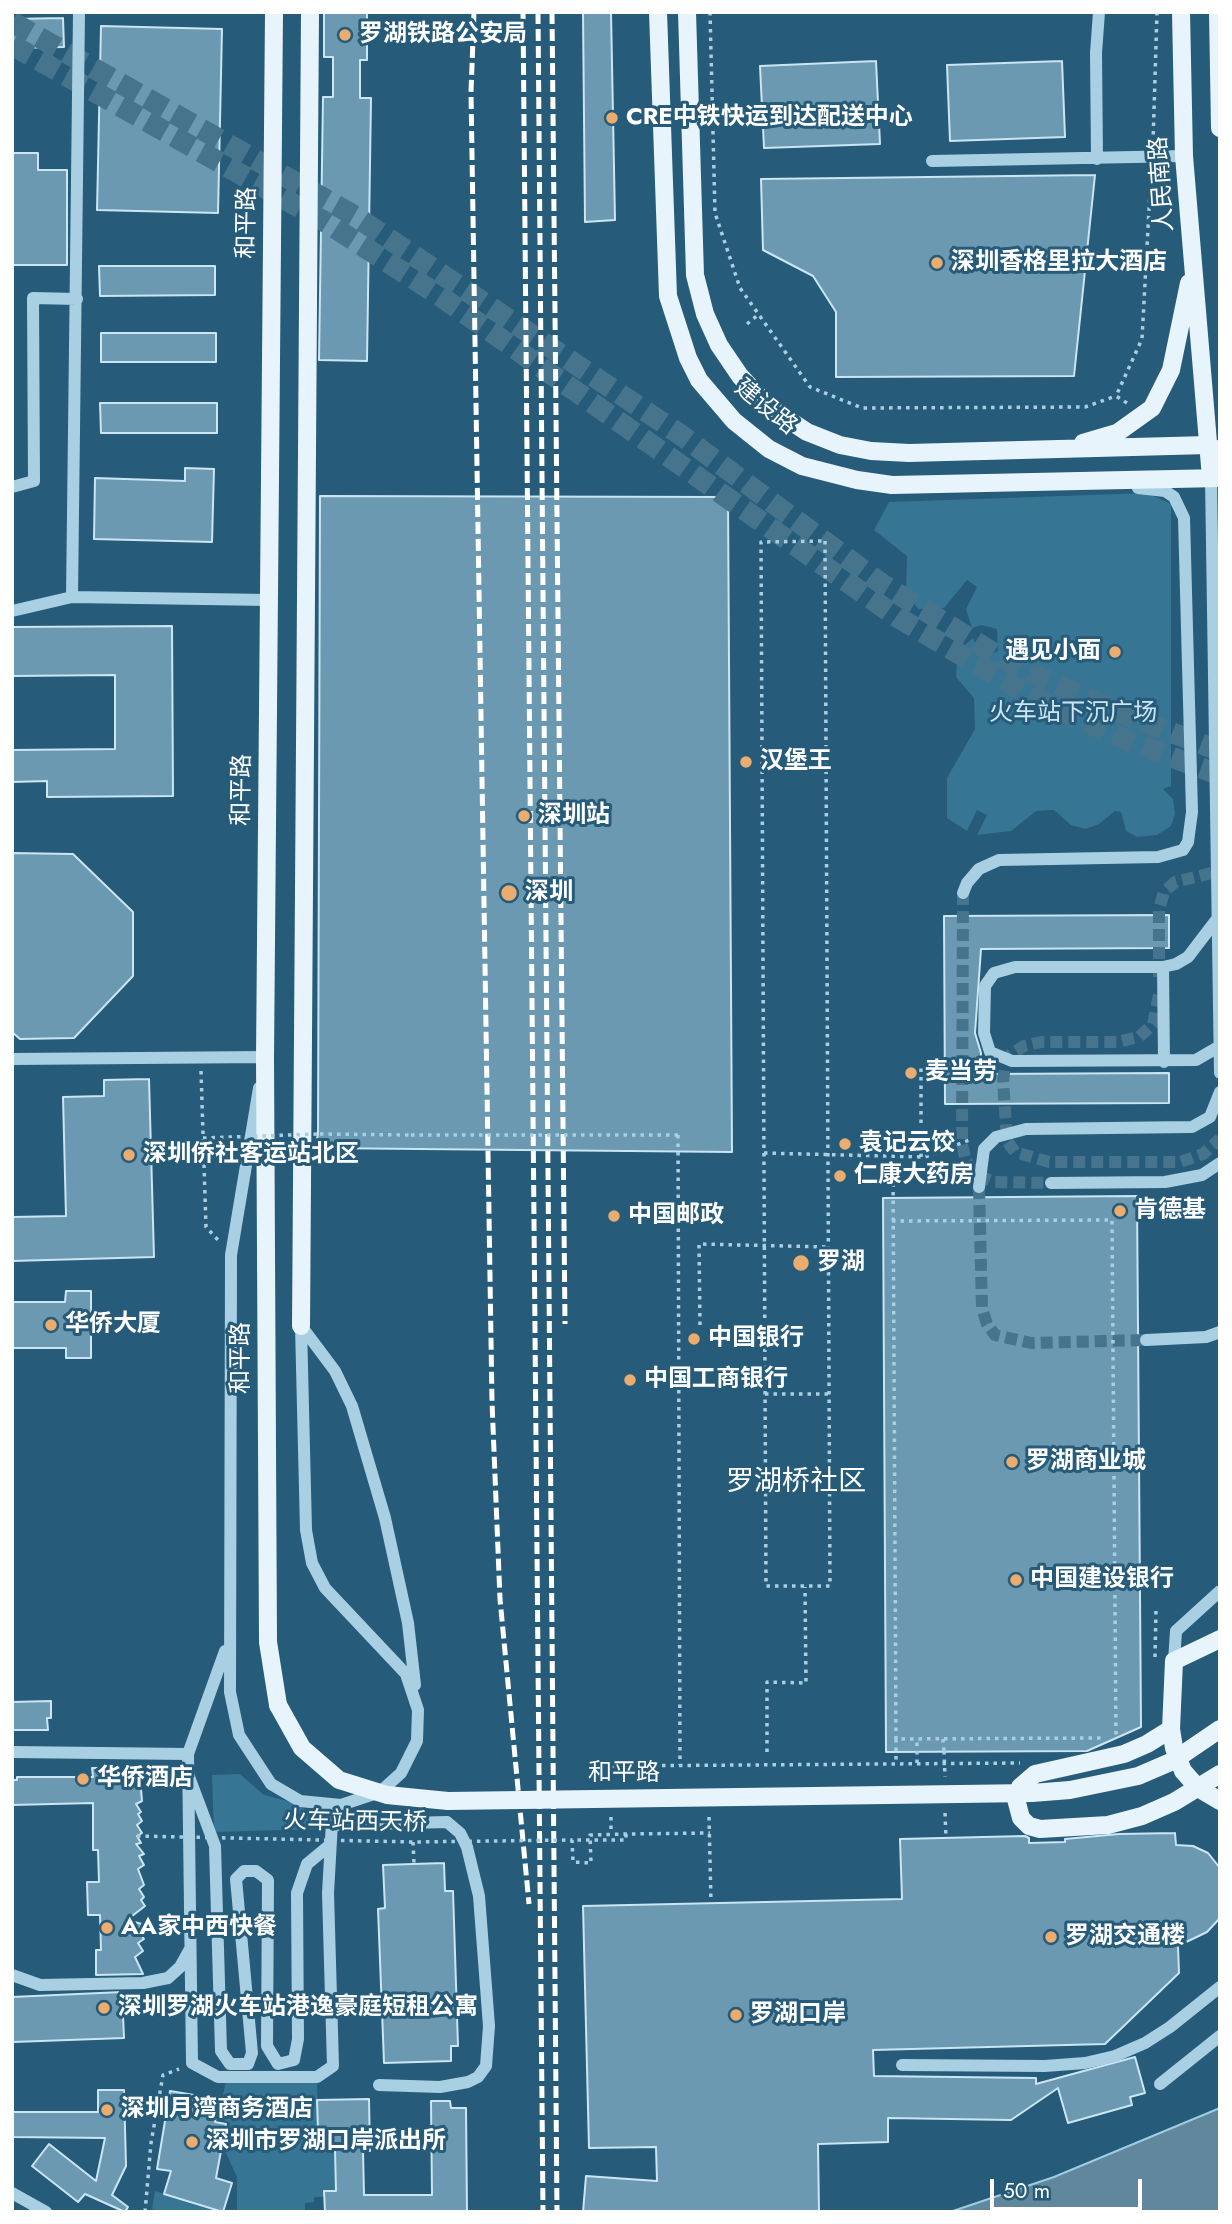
<!DOCTYPE html>
<meta charset="utf-8">
<style>
body{margin:0}
#map{position:relative;width:1232px;height:2224px;overflow:hidden;background:#265b79;font-family:Jost,sans-serif}
canvas{display:block}
.frame{position:absolute;inset:0;border:14px solid #fff;pointer-events:none}
.scale{position:absolute;left:990px;top:2179px;width:152px;height:32px;box-sizing:border-box;border:4px solid #fff;border-top:0;padding-left:9px;font-size:21px;line-height:24px;white-space:nowrap;color:#fff;-webkit-text-stroke:5px #265b79;paint-order:stroke}
</style>
<div id="map">
<canvas width="1232" height="2224"></canvas>
<div class="frame"></div>
<div class="scale">50 m</div>
</div>
<script>
const c = document.querySelector('canvas').getContext('2d');
c.lineJoin = 'round';
function paint(path, color) { c.fillStyle = color; c.fill(path, 'evenodd'); }
const toPath = rows => new Path2D(rows.map(r => 'M' + r).join(''));
function stroke(path, color, width, dash) { c.strokeStyle = color; c.lineWidth = width; c.lineCap = dash ? 'butt' : 'round'; c.setLineDash(dash || []); c.stroke(path); }
function drawText(font, color, halo, rows, align = 'center') {
  c.font = font + ' Jost,"Noto Sans SC",sans-serif'; c.lineWidth = 6; c.setLineDash([]); c.textBaseline = 'middle'; c.strokeStyle = halo; c.fillStyle = color; for (const [text, x, y, turn = 0] of rows) {
    c.save(); c.translate(x, y); c.rotate((+turn || 0) * Math.PI / 180); c.textAlign = isNaN(turn) ? turn : align; if (halo) c.strokeText(text, 0, 0); c.fillText(text, 0, 0); c.restore();
  }
}
paint(toPath([
 [1147,493,1171,504,1171,786,1163,789,1173,799,1175,814,1171,826,1157,835,1137,837,1126,831,1121,812,1115,811,1099,824,1086,829,1071,825,1054,810,1036,811,1011,831,977,835,987,815,977,810,967,831,947,818,947,778,975,729,974,698,956,677,958,651,973,638,981,658,998,651,997,629,981,625,972,628,966,609,977,587,967,580,944,608,918,609,906,592,907,556,874,530,889,502],
 [240,1774,264,1795,295,1803,319,1819,319,1829,214,1832,212,1775],
 [227,2077,317,2077,318,2130,325,2150,335,2150,336,2191,325,2197,314,2197,314,2202,305,2203,305,2212,237,2212,237,2177,224,2149,230,2123,218,2117],
 [155,2191,164,2194,217,2212,160,2212,152,2209]
]), '#377594');
const water = toPath([
 [1220,2108,1220,2212,950,2212,1054,2177,1220,2108]
]);
paint(water, '#60879b');
stroke(water, '#9dcde3', 2);
const building = toPath([
 [324,12,367,12,367,60,360,60,360,98,371,98,367,361,319,360,323,97,333,97,333,57,324,57,324,12],
 [583,12,611,12,615,220,585,222,583,12],
 [63,18,64,47,12,48,12,19,63,18],
 [101,26,222,29,218,213,97,210,101,26],
 [876,61,880,144,764,148,760,66,876,61],
 [1062,61,1065,137,950,141,947,65,1062,61],
 [12,153,38,153,38,170,67,170,67,265,12,265,12,153],
 [1095,175,1074,376,836,377,836,312,813,276,763,250,761,179,1095,175],
 [99,266,215,266,215,295,100,296,99,266],
 [101,333,216,333,216,362,101,362,101,333],
 [100,403,217,403,217,433,101,433,100,403],
 [185,468,214,469,212,542,94,539,95,478,185,481,185,468],
 [320,496,728,497,732,1152,315,1148,318,1134,320,496],
 [172,626,173,796,47,797,47,781,12,782,12,750,115,749,115,675,12,676,12,627,172,626],
 [12,853,73,854,133,912,133,976,74,1038,20,1039,12,1032,12,853],
 [1169,915,1169,948,981,949,975,1033,981,1053,981,1074,1169,1073,1169,1103,945,1104,944,916,1169,915],
 [149,1079,154,1257,12,1261,12,1217,66,1216,63,1097,104,1096,104,1080,149,1079],
 [1137,1196,1141,1727,1087,1751,886,1752,883,1198,1137,1196],
 [66,1291,91,1291,91,1358,66,1358,66,1348,12,1348,12,1302,65,1302,66,1291],
 [51,1701,51,1718,47,1718,48,1730,12,1730,12,1702,51,1701],
 [92,1768,134,1768,140,1777,142,1801,136,1804,141,1812,138,1814,142,1821,137,1825,142,1833,137,1836,141,1843,136,1844,144,1854,139,1856,144,1865,138,1869,144,1885,139,1889,144,1897,141,1900,145,1906,127,1920,142,1924,138,1930,144,1939,138,1943,143,1951,135,1957,143,1974,96,1975,96,1950,101,1950,100,1915,88,1915,87,1882,99,1882,98,1850,93,1850,93,1803,12,1805,12,1780,17,1780,17,1777,93,1777,92,1768],
 [1175,1833,1176,1845,1193,1846,1208,1853,1220,1868,1220,1918,1207,1932,1178,1946,1179,1973,1105,2044,873,2050,874,2076,1036,2078,1036,2084,1135,2057,1145,2093,1130,2097,1132,2105,1068,2123,1058,2088,1011,2120,888,2118,888,2142,818,2144,819,2212,583,2212,586,2176,657,2181,656,2147,589,2148,583,1906,902,1899,900,1839,1025,1836,1029,1838,1029,1843,1065,1842,1065,1839,1119,1834,1175,1833],
 [444,1863,445,1891,453,1891,458,2046,451,2046,451,2061,384,2063,378,1909,385,1908,383,1865,444,1863],
 [122,1992,124,2038,13,2042,12,1997,122,1992],
 [98,2090,124,2090,126,2166,112,2195,128,2207,125,2212,85,2194,78,2202,32,2166,49,2144,96,2181,105,2138,12,2137,12,2112,98,2112,98,2090],
 [170,2091,218,2099,215,2122,226,2124,216,2178,232,2183,223,2212,164,2194,171,2171,157,2169,170,2091],
 [369,2099,370,2151,363,2151,364,2195,432,2195,431,2101,450,2101,451,2108,466,2108,467,2212,325,2212,324,2191,336,2191,335,2150,325,2150,318,2130,317,2100,369,2099]
]);
paint(building, '#6b99b1');
stroke(building, '#cbe5f3', 2);
stroke(toPath([
 [963,893,962,1145,966,1161,977,1175,994,1182,1051,1183],
 [1159,977,1159,909,1164,892,1175,882,1220,871],
 [1159,995,1153,1024,1139,1037,1117,1042,1041,1042,1024,1046,1011,1054,1005,1066,1003,1080,1007,1141,1015,1152,1049,1162,1180,1162,1203,1154,1220,1139],
 [979,1187,982,1308,987,1324,995,1335,1031,1343,1146,1340]
]), '#47748d', 12, [12, 6]);
stroke(toPath([
 [12,22,355,216,681,435,882,584,1013,665,1123,714,1220,751],
 [12,45,327,223,440,296,897,617,1000,678,1057,709,1126,740,1220,775]
]), '#47748d', 21, [21, 10]);
stroke(toPath([
 [710,12,715,213,740,288,810,387,862,408,1085,407,1116,396],
 [1153,143,1157,12],
 [747,324,759,314],
 [1127,403,1116,396,1142,339,1151,172],
 [825,541,830,1586,766,1586,761,542,825,541],
 [201,1071,206,1227,218,1240],
 [320,1134,411,1135],
 [678,1135,680,1765],
 [764,1153,925,1157,972,1139],
 [921,1157,921,1067,940,1067],
 [893,1175,896,1739,1103,1738],
 [892,1221,1112,1220,1116,1736],
 [700,1325,699,1244,829,1247],
 [765,1394,829,1394],
 [1155,1657,1156,1610],
 [896,1739,896,1763],
 [943,1739,944,1751],
 [767,1752,767,1682,806,1683,805,1587],
 [917,1763,917,1739],
 [609,1781,609,1766,1020,1763],
 [611,1817,611,1834],
 [709,1817,711,1903],
 [626,1834,626,1840,572,1840,573,1862,591,1863,590,1835,626,1834,710,1833],
 [413,1842,414,1864],
 [145,2212,151,2143,163,2075,179,2069]
]), '#a9cfe3', 3.5, [3.5, 5]);
stroke(toPath([
 [1097,159,1096,53,1099,12],
 [932,161,1184,156],
 [1211,478,1220,1073],
 [12,487,34,481,33,298,77,299],
 [72,597,79,12],
 [12,611,72,597,269,600],
 [963,893,967,883,979,869,999,860,1158,857,1183,850,1188,842,1192,812,1184,518,1174,497,1165,491,1138,488],
 [1217,919,1188,957,1176,964,1163,967,1015,967,994,973,985,986,984,1033,990,1052,1012,1061,1196,1060,1220,1046],
 [1163,967,1164,1062],
 [12,1059,265,1057,264,1063],
 [259,1088,231,1255,230,1692,239,1735,271,1784,300,1801,341,1805,380,1792,401,1773,417,1741,418,1710,406,1674,325,1588,312,1563,306,1530,301,1326],
 [1051,1183,1165,1182,1202,1175,1220,1163],
 [979,1187,984,1149,996,1137,1026,1129,1192,1127,1210,1117,1220,1092],
 [302,1327,335,1371,352,1406,385,1518,408,1623,415,1685],
 [1146,1340,1206,1337,1220,1332],
 [225,1651,188,1754,192,2063,218,2077,317,2077,333,2066,328,1893,333,1805],
 [1174,1661,1176,1631,1220,1591],
 [12,1752,188,1754],
 [188,1774,215,1846,221,2051,230,2064,248,2064,252,2053,236,1879,244,1871,256,1871,268,1880,267,2046,278,2064,294,2060,298,2039,297,1893,307,1864,330,1845],
 [332,1825,447,1822,460,1833,467,1847,479,1896,489,2026,486,2066,478,2077,468,2082,440,2087,379,2085],
 [12,1975,40,1985,143,1983,168,1978,180,1967,190,1949],
 [902,2065,1045,2066,1085,2063,1115,2056,1145,2043,1170,2027,1220,1987],
 [1160,2084,1220,2036],
 [12,2193,46,2212]
]), '#a9cfe3', 12);
stroke(toPath([
 [274,12,265,1057,268,1642,278,1705],
 [658,12,668,296,688,358,699,380,734,421,769,449,802,466,857,480,892,485,1220,478],
 [687,12,695,275,705,314,719,345,740,376,769,407,807,432,840,445,871,451,909,453,1208,445,1220,452],
 [1181,12,1184,156,1211,478],
 [1218,12,1220,128],
 [1083,443,1117,433,1152,408,1171,370,1189,283],
 [301,1326,310,12],
 [1220,1639,1174,1661,1171,1729,1174,1748,1183,1771,1198,1788,1220,1801],
 [1171,1729,1147,1744,1124,1754,1035,1774,1020,1787,1016,1799,1021,1818,1029,1826,1040,1829,1108,1825,1142,1816,1174,1802,1220,1774]
]), '#e8f4fc', 18);
stroke(toPath([
 [474,12,471,92,492,1402,500,1599,529,1904],
 [523,12,543,2212],
 [538,12,557,2212],
 [552,12,565,1324]
]), '#fff', 5, [12, 5]);
stroke(toPath([
 [411,1135,678,1135],
 [203,1138,318,1134],
 [944,1751,945,1777],
 [945,1813,946,1838],
 [137,1836,413,1842,572,1840]
]), '#a9cfe3', 3.5, [3.5, 5]);
stroke(toPath([
 [278,1705,302,1748,339,1780,387,1795,448,1801,1032,1793,1070,1790,1138,1776,1173,1761,1220,1729]
]), '#e8f4fc', 18);
for (const [x, y, r, color] of [
 [345,35,7,"#ebad6f"],
 [612,118,7,"#ebad6f"],
 [937,263,7,"#ebad6f"],
 [1115,652,7,"#ebad6f"],
 [746,762,7,"#ebad6f"],
 [524,816,7,"#ebad6f"],
 [509,893,9,"#ebad6f"],
 [911,1073,7,"#ebad6f"],
 [845,1144,7,"#ebad6f"],
 [129,1155,7,"#ebad6f"],
 [840,1176,7,"#ebad6f"],
 [1120,1211,7,"#ebad6f"],
 [614,1216,7,"#ebad6f"],
 [801,1263,9,"#ebad6f"],
 [51,1325,7,"#ebad6f"],
 [694,1339,7,"#ebad6f"],
 [630,1380,7,"#ebad6f"],
 [1012,1462,7,"#ebad6f"],
 [1016,1580,7,"#ebad6f"],
 [83,1779,7,"#ebad6f"],
 [107,1928,7,"#ebad6f"],
 [1051,1937,7,"#ebad6f"],
 [104,2008,7,"#ebad6f"],
 [736,2015,7,"#ebad6f"],
 [107,2110,7,"#ebad6f"],
 [192,2142,7,"#ebad6f"]
]) { const dot = new Path2D(); dot.arc(x, y, r, 0, 2 * Math.PI); c.fillStyle = color; c.fill(dot); stroke(dot, '#265b79', 2.5); }
drawText('bold 24px', '#fff', '#265b79', [
 ["罗湖铁路公安局",359,35],
 ["CRE中铁快运到达配送中心",626,118],
 ["深圳香格里拉大酒店",951,263],
 ["遇见小面",1101,652,"right"],
 ["汉堡王",760,762],
 ["深圳站",538,816],
 ["深圳",525,893],
 ["麦当劳",925,1073],
 ["袁记云饺",859,1144],
 ["深圳侨社客运站北区",143,1155],
 ["仁康大药房",854,1176],
 ["肯德基",1134,1211],
 ["中国邮政",628,1216],
 ["罗湖",817,1263],
 ["华侨大厦",65,1325],
 ["中国银行",708,1339],
 ["中国工商银行",644,1380],
 ["罗湖商业城",1026,1462],
 ["中国建设银行",1030,1580],
 ["华侨酒店",97,1779],
 ["AA家中西快餐",121,1928],
 ["罗湖交通楼",1065,1937],
 ["深圳罗湖火车站港逸豪庭短租公寓",118,2008],
 ["罗湖口岸",750,2015],
 ["深圳月湾商务酒店",121,2110],
 ["深圳市罗湖口岸派出所",206,2142]
], 'left');
drawText('24px', '#fff', '#265b79', [
 ["人民南路",1163,184,-94],
 ["和平路",248,223,-89],
 ["建设路",765,408,39],
 ["和平路",243,790,-89],
 ["和平路",242,1358,-90],
 ["和平路",624,1774],
 ["火车站西天桥",355,1823,1]
]);
drawText('24px', '#cbe5f3', '#265b79', [
 ["火车站下沉广场",1073,714]
]);
drawText('28px', '#fff', '#265b79', [
 ["罗湖桥社区",796,1483]
]);
</script>
